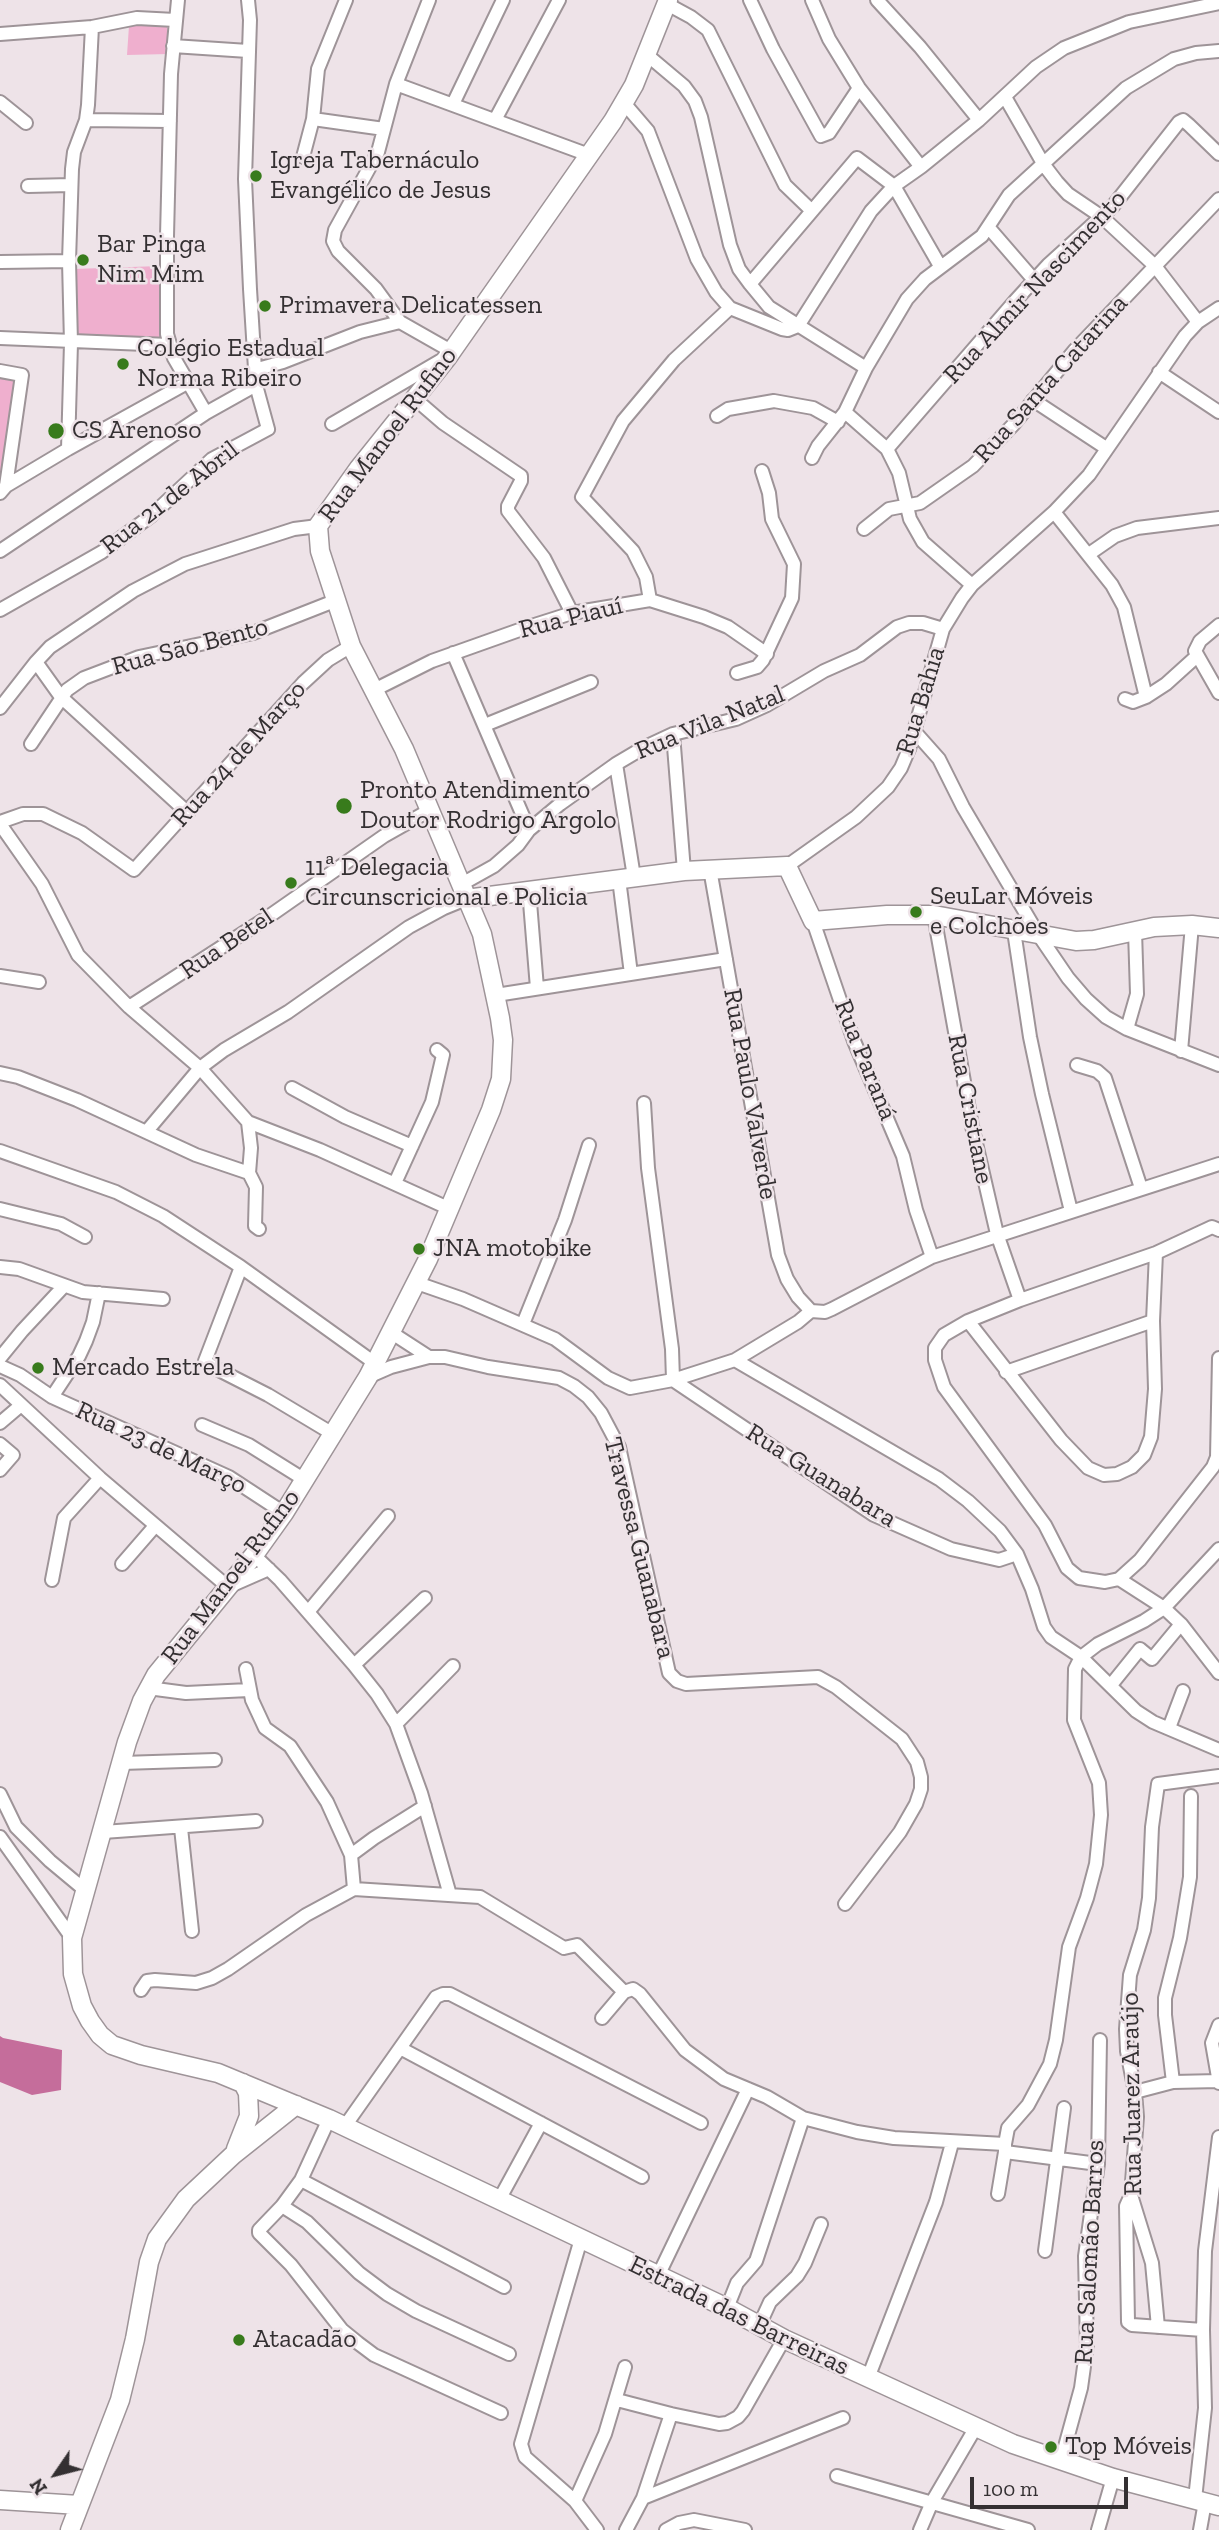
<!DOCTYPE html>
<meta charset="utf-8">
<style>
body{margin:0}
#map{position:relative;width:1219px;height:2530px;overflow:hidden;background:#eee3e8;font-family:"Zilla Slab",serif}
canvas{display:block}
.north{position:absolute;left:21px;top:2439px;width:70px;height:70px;-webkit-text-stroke:5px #eee3e8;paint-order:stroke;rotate:235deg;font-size:19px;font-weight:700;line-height:28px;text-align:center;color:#343032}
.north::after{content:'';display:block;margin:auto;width:24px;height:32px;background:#343032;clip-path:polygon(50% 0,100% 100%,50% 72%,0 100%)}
.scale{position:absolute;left:970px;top:2477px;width:158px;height:32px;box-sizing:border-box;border:4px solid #343032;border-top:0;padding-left:9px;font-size:21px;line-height:24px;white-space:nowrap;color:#343032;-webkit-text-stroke:5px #eee3e8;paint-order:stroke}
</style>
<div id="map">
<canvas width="1219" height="2530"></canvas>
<div class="north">N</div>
<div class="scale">100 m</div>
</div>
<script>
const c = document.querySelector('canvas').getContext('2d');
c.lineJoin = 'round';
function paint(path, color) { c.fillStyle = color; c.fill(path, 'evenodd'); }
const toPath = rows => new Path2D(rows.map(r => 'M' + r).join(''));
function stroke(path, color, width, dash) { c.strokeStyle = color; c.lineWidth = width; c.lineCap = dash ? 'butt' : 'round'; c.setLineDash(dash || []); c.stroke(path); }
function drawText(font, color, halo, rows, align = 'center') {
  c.font = font + ' "Zilla Slab",serif'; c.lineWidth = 5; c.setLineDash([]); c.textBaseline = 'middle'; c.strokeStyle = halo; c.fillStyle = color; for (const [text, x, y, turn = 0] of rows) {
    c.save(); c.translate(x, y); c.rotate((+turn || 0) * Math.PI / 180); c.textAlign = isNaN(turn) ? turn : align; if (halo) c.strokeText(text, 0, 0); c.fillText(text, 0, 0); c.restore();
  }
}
paint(toPath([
 [167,23,168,54,127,55,129,26],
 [160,266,160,338,74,337,73,269],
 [0,372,22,375,0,485]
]), '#efafce');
paint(toPath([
 [0,2036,3,2038,62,2050,61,2090,32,2095,0,2082]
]), '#c56d9b');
const street = toPath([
 [178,0,171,74,167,236,167,334,174,358,206,413],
 [429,0,396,84,378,152,335,230,333,241,338,251,376,289,400,322,451,351],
 [750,0,773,49,821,136,829,133,859,88],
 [877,0,920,47,979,120],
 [667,4,691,17,708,30,785,185,812,211],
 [0,34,92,27,137,18,175,20],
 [173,46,248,51],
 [646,54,684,86,695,101,701,117,730,245,739,269,750,284,769,307,866,368],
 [396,84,589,155],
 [1005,97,1044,165,1057,182,1068,194,1102,217,1155,266,1198,322],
 [0,102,26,123],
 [624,103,648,131,697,259,716,292,730,308],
 [453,104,503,0],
 [313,119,384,129],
 [86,120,170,121],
 [495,120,559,0],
 [303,157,313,119,318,69,346,0],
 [921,167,979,120,1036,67,1064,48,1129,22,1219,3],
 [28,186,71,185],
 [989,228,1034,280],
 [0,262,69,261],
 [750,284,857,158,894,186,940,266],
 [0,338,169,345],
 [254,370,283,362,360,332,400,322],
 [0,371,22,375,6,486],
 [1159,372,1219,412],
 [414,398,443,423,521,476,521,481,508,506,508,511,544,558,572,613],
 [1033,400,1106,448],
 [845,412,887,449,899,473,910,519,923,542,972,585],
 [717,416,728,409,774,401,813,408,838,422],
 [332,424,440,361],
 [68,449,71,343,69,261,72,169,74,152,86,120,88,105,92,27],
 [887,449,1015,301,1048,265,1113,206,1179,122,1183,120,1189,125,1219,154],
 [812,458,818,446,845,412,866,368,907,299,925,279,982,236,1009,195,1126,88,1174,59,1196,53,1219,51],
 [0,493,6,486,68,449,187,383],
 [1054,512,1112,585,1124,607,1146,697],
 [864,529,889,509,920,503,973,466,1013,425,1074,351,1219,199],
 [0,551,206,413,256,385],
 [1089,554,1115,536,1137,528,1219,518],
 [650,600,646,577,633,551,582,497,623,421,674,360,730,308,782,329,788,330,798,326,871,211,894,186,921,167,859,88,829,39,812,0],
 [0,610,102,552,152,515,212,459,268,429,256,385,250,289,245,179,250,20,248,0],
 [1219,625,1200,641,1195,651,1219,693],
 [453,653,529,830],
 [36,662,61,697,188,813],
 [737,673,757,667,763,660,792,598,794,564,772,519,769,493,762,471],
 [374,690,432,661,525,628,572,613,650,600,704,617,728,627,767,654],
 [1125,699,1133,702,1146,697,1166,684,1197,656],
 [0,708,36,662,50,647,133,591,185,564,294,529,318,526],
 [485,725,591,682],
 [915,732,939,759,963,807,1038,934,1068,978,1086,999,1106,1017,1127,1029,1219,1065],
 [673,734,684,871],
 [31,744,67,690,84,678,139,657,253,633,337,600],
 [616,764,634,877],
 [0,822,23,814,43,814,82,833,134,870,303,683,328,660,351,646],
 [0,824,42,884,78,955,129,1007,200,1068,248,1122,320,1150,448,1208],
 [787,866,856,817,888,787,901,768,909,749,943,629,962,598,972,585,1054,512,1089,475,1185,336,1198,322,1219,308],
 [710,869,778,1255,787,1279,798,1297,811,1311],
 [619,879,631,974],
 [460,885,494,866,518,845,529,830,560,804,616,764,643,748,673,734,736,719,767,705,824,671,860,655,897,627,909,623,923,623,943,629],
 [529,890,537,988],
 [934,915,972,1126,997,1234,1020,1300],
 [813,921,854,1041,903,1156,916,1210,932,1257],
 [1014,931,1030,1037,1042,1094,1071,1211],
 [0,976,39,982],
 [496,995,726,959],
 [129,1007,268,917,384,836,430,810],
 [1127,1029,1137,994,1135,931],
 [1181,1051,1192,925],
 [1077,1065,1097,1071,1105,1078,1141,1188],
 [0,1073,18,1077,77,1100,196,1155,249,1173],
 [292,1088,345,1117,412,1146],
 [644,1103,648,1168,672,1349,673,1380],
 [248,1122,251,1148,249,1173,256,1187,255,1226,259,1229],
 [147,1131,200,1068,224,1050,288,1012,409,927,444,908,466,899],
 [0,1151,116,1192,163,1216,241,1267,376,1364],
 [395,1183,432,1102,443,1055,437,1050],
 [0,1209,61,1224,85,1237],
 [1219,1230,1212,1227,1156,1253,1020,1300,968,1321,944,1335,935,1348,935,1360,944,1387,1045,1525,1067,1568,1079,1578,1105,1582,1119,1579,1140,1560,1213,1467,1217,1457,1219,1358],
 [0,1267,19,1269,83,1292,163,1299],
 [241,1267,205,1361,213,1367,268,1395,333,1434],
 [417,1283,463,1299,555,1339,608,1378,630,1388,673,1380,735,1360,798,1322,811,1311],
 [811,1311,825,1312,832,1309,932,1257,1219,1164],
 [968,1321,1061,1440,1088,1468,1104,1475,1117,1474,1132,1467,1144,1455,1151,1437,1155,1389,1153,1321,1156,1253],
 [523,1324,565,1220,589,1145],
 [392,1333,429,1357],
 [0,1358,22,1331,64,1286],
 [735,1360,939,1479,968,1501,1000,1531,1017,1554,1032,1589,1044,1627,1051,1637,1081,1657,1136,1711,1153,1722,1219,1750],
 [0,1366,20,1375,52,1397,229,1477,284,1513],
 [1006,1372,1153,1321],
 [368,1377,391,1367,429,1357,445,1357,488,1367,559,1378,574,1386,588,1397,601,1413,619,1447,669,1673,677,1681,686,1684,818,1677,836,1687,902,1739,917,1762,921,1777,921,1789,916,1804,900,1832,845,1904],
 [673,1380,874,1515,951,1549,999,1560,1017,1554],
 [0,1385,100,1478,228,1587,269,1569],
 [52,1397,79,1356,86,1341,93,1322,99,1293],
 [0,1423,20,1406],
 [202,1425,249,1445,305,1480],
 [0,1444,13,1455,0,1470],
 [254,1555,280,1580,354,1665,377,1694,396,1724,421,1793,450,1895],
 [122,1564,155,1526],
 [1119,1579,1164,1608,1181,1624,1219,1673],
 [52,1580,64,1518,100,1478],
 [308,1612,388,1516],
 [354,1665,425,1598],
 [246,1669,252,1700,265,1728,290,1746,327,1802,351,1855,354,1889],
 [1111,1685,1140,1649,1152,1659,1181,1624],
 [148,1688,186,1693,249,1690],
 [396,1724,453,1666],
 [1169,1728,1183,1691],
 [122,1763,215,1760],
 [0,1794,16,1827,50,1861,86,1891],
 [181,1828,192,1931],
 [103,1832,256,1821],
 [0,1837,72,1938],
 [351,1855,374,1838,425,1806],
 [141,1990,147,1981,155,1980,196,1983,212,1978,228,1969,306,1915,354,1889,480,1897,564,1948,577,1945,624,1992],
 [602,2018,624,1992,633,1989,640,1994,685,2050,724,2079,767,2097,803,2118,857,2132,894,2138,1005,2144,1008,2128,1028,2105,1050,2064,1056,2040,1069,1947,1087,1898,1096,1864,1101,1815,1099,1783,1074,1720,1075,1669,1081,1657,1098,1644,1144,1621,1164,1608,1219,1549],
 [1219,2025,1212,2043,1219,2083],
 [400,2048,642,2177],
 [1173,2082,1165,2015,1165,1998,1180,1938,1190,1877,1191,1796],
 [1135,2092,1173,2082,1219,2081],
 [329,2119,301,2180,282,2206,259,2230,259,2233,291,2265,342,2330,358,2343,374,2355,501,2413],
 [345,2126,436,1997,443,1994,450,1994,701,2123],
 [1005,2144,1005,2152,1098,2164],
 [301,2180,504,2287],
 [998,2194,1005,2152],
 [1131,2195,1126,2206,1128,2322,1132,2325,1203,2330],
 [499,2200,541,2123],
 [282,2206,307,2222,359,2273,387,2294,416,2311,509,2354],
 [581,2239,521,2444,525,2457,575,2501,597,2530],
 [1045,2251,1064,2108],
 [658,2276,748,2089],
 [727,2308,737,2283,756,2261,803,2118],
 [759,2326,770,2302,797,2276,805,2263,821,2224],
 [1158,2327,1152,2263,1131,2195,1137,2117,1135,2092,1127,2051,1126,2029,1130,1975,1144,1930,1149,1898,1152,1827,1158,1784,1219,1776],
 [868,2378,936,2202,952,2143],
 [617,2400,671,2414,719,2424,727,2423,738,2417,743,2411,784,2339],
 [1061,2461,1081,2388,1087,2345,1085,2256,1098,2164,1100,2040],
 [837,2476,1028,2530],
 [643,2498,843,2418],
 [1195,2499,1205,2408,1203,2330,1205,2251,1219,2137],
 [575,2501,605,2434,625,2367],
 [626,2530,643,2498,671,2414],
 [666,2530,679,2523,694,2520,745,2530],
 [920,2530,932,2502,976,2427],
 [1098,2530,1113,2478],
 [1200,2530,1205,2502]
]);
const secondary = toPath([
 [668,0,634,85,613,121,447,358,359,468,318,526,320,551,351,646,404,749,482,934,500,1018,503,1040,501,1079,491,1110,428,1259,368,1377,284,1513,254,1555,156,1675,142,1701,127,1742,72,1938,73,1974,82,2006,90,2021,100,2035,112,2045,141,2055,218,2073,329,2119,727,2308,784,2339,1013,2444,1113,2478,1219,2506],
 [466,899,684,871,787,866,813,921,887,915,934,915,1076,941,1094,940,1154,927,1192,925,1219,928],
 [236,2149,249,2116,248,2093,243,2083],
 [0,2500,79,2505],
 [70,2530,120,2400,135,2339,149,2262,157,2239,186,2199,233,2155,296,2105]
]);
stroke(street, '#9e9498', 16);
stroke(secondary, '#9e9498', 21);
stroke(street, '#fff', 12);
stroke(secondary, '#fff', 18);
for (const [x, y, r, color] of [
 [256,176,7,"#387b1c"],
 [83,260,7,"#387b1c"],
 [265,306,7,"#387b1c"],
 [123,364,7,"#387b1c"],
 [56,431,9,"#387b1c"],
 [344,806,9,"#387b1c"],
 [291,883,7,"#387b1c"],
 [916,912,7,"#387b1c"],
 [419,1249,7,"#387b1c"],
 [38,1368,7,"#387b1c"],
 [239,2340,7,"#387b1c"],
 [1051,2447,7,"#387b1c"]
]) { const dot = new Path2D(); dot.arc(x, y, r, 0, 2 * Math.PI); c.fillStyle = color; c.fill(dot); stroke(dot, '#eee3e8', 2.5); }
drawText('26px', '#343032', '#eee3e8', [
 ["Igreja Tabernáculo",270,161],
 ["Evangélico de Jesus",270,191],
 ["Bar Pinga",97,245],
 ["Nim Mim",97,275],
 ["Primavera Delicatessen",279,306],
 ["Colégio Estadual",137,349],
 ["Norma Ribeiro",137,379],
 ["CS Arenoso",72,431],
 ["Pronto Atendimento",360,791],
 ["Doutor Rodrigo Argolo",360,821],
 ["11ª Delegacia",305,868],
 ["Circunscricional e Policia",305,898],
 ["SeuLar Móveis",930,897],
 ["e Colchões",930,927],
 ["JNA motobike",433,1249],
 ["Mercado Estrela",52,1368],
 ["Atacadão",253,2340],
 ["Top Móveis",1065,2447]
], 'left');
drawText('26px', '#343032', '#eee3e8', [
 ["Rua Almir Nascimento",1035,287,-47],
 ["Rua Santa Catarina",1051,379,-48],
 ["Rua Manoel Rufino",388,435,-53],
 ["Rua 21 de Abril",170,498,-38],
 ["Rua Piauí",571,618,-14],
 ["Rua São Bento",190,647,-15],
 ["Rua Bahia",921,701,-73],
 ["Rua Vila Natal",710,723,-22],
 ["Rua 24 de Março",239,754,-48],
 ["Rua Betel",227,944,-34],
 ["Rua Paraná",865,1060,68],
 ["Rua Paulo Valverde",750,1094,80],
 ["Rua Cristiane",970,1109,79],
 ["Rua 23 de Março",161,1448,25],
 ["Rua Guanabara",821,1476,32],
 ["Travessa Guanabara",639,1548,76],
 ["Rua Manoel Rufino",231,1577,-53],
 ["Rua Juarez Araújo",1132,2094,-91],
 ["Rua Salomão Barros",1090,2252,-87],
 ["Estrada das Barreiras",739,2316,26]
]);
</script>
